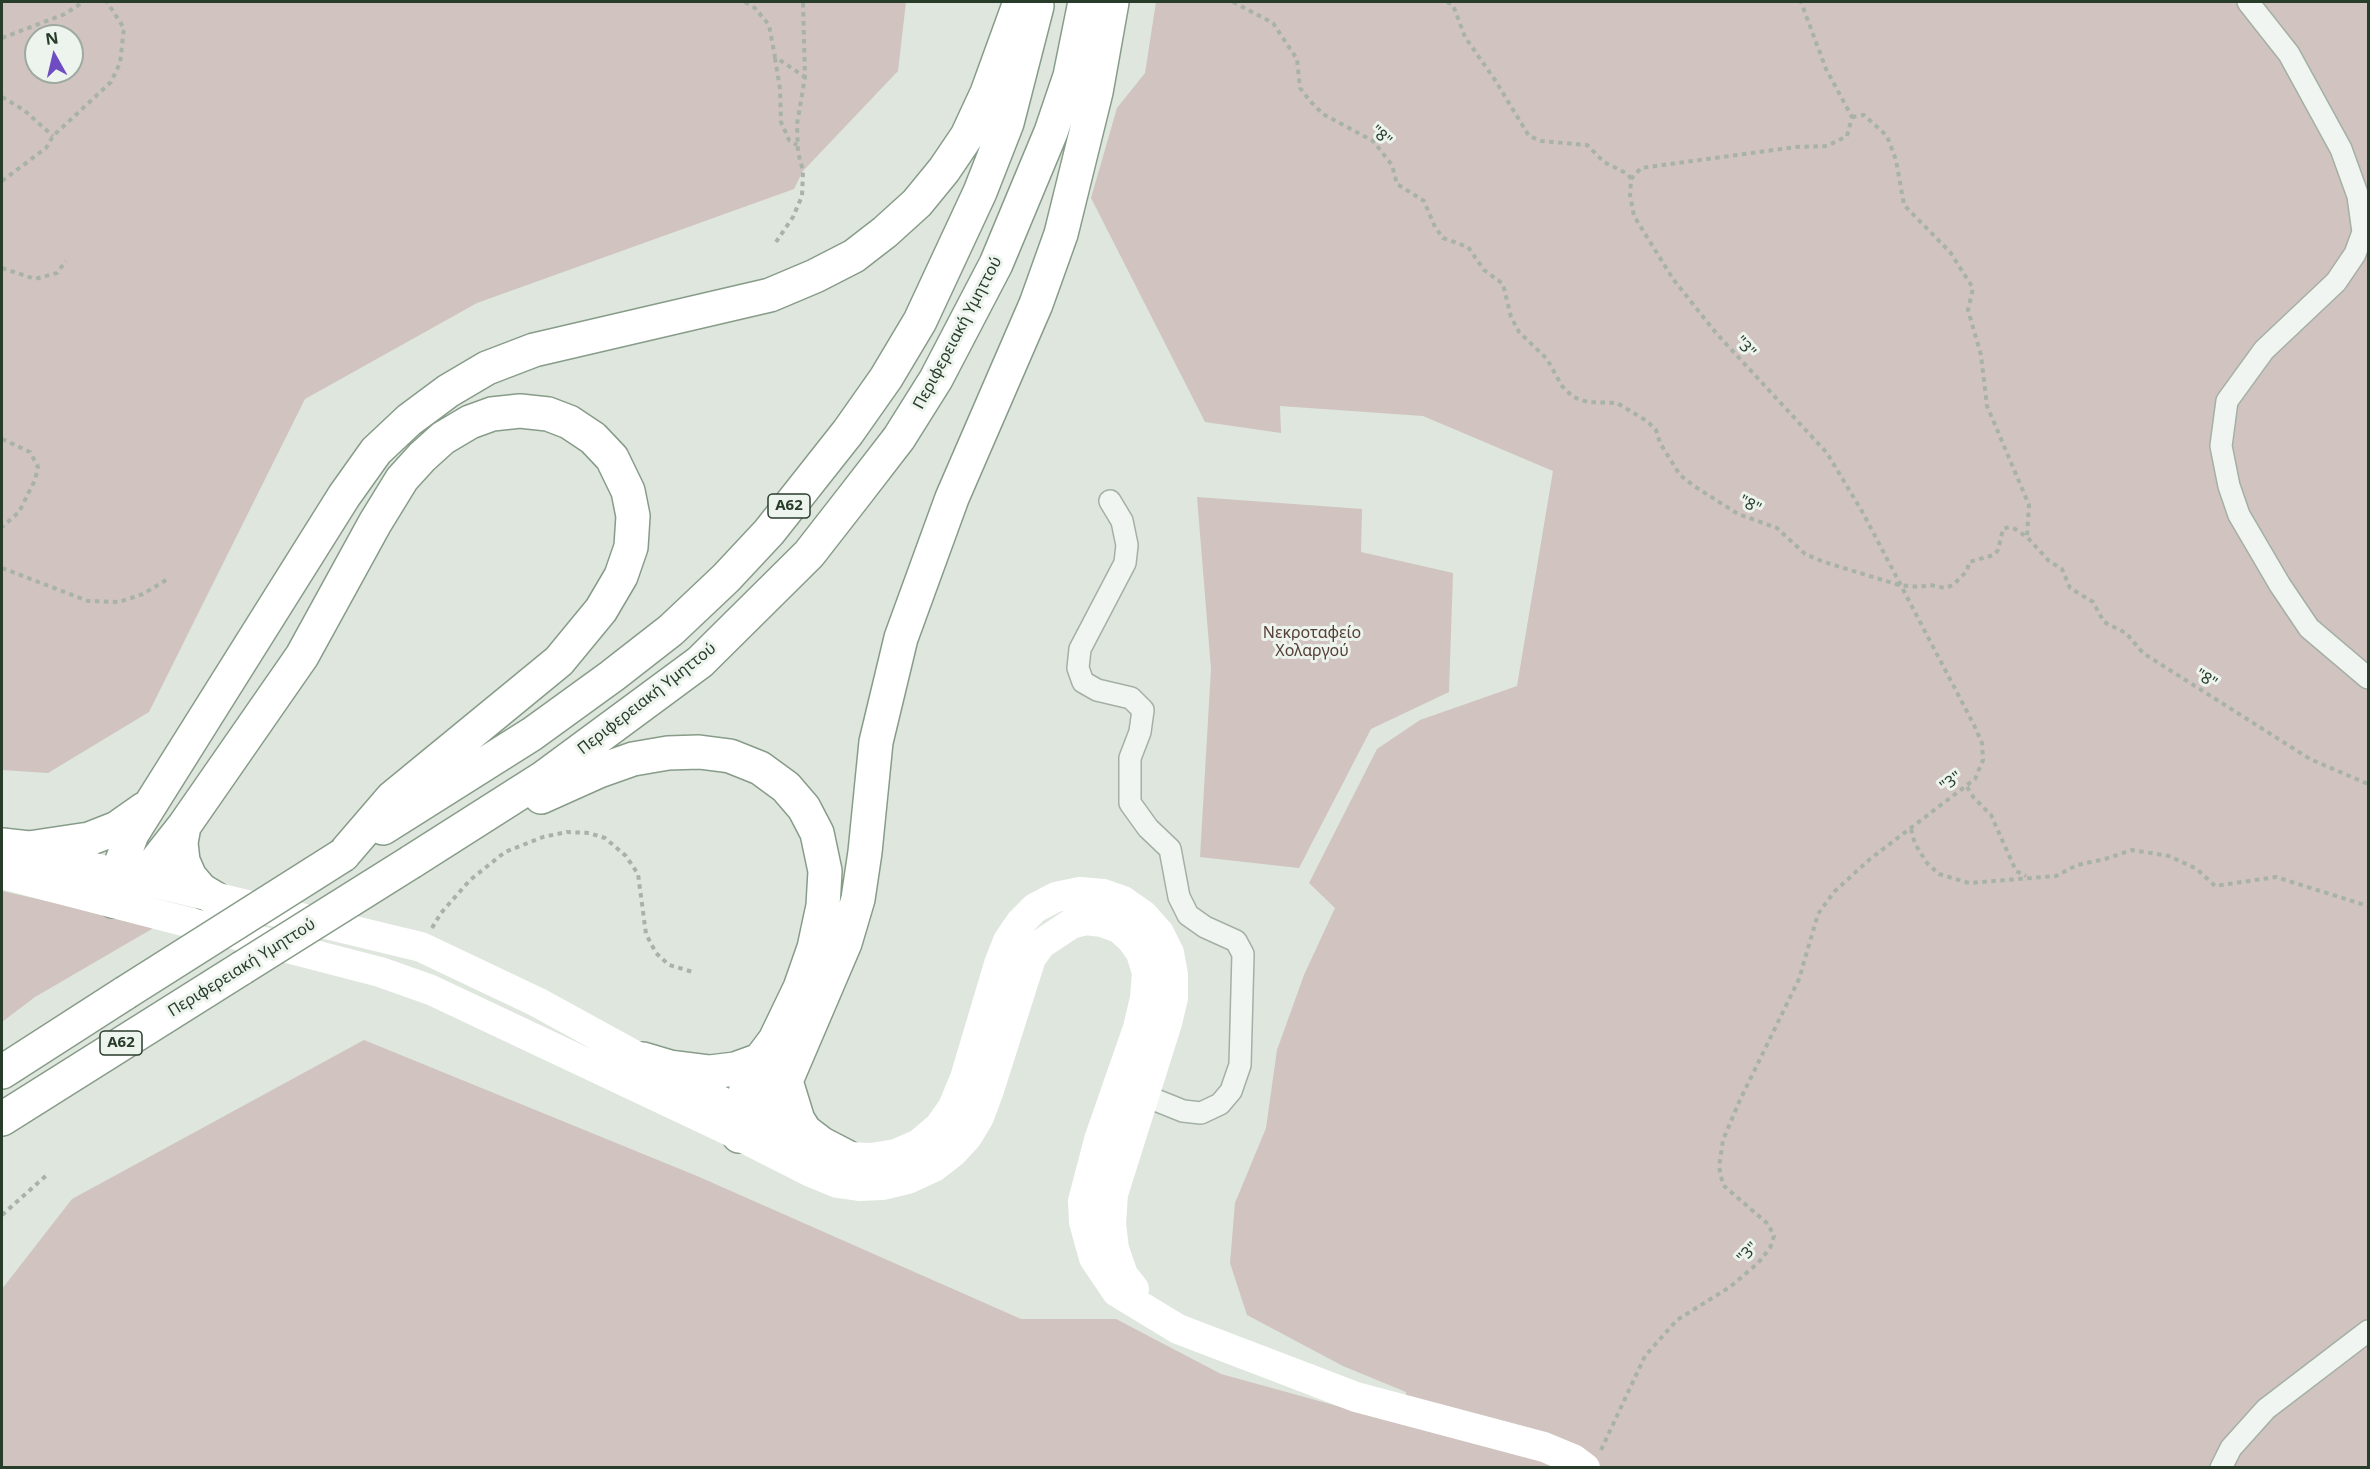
<!DOCTYPE html>
<meta charset="utf-8">
<style>
body{margin:0}
#map{position:relative;width:2370px;height:1469px;overflow:hidden;background:#dee6de;font-family:"Noto Sans",sans-serif}
canvas{display:block}
.frame{position:absolute;inset:0;border:3px solid #283c2a;pointer-events:none}
.north{position:absolute;left:24px;top:24px;width:60px;height:60px;box-sizing:border-box;background:#edf4ed;border:2px solid #9eaa9f;border-radius:50%;rotate:352deg;font-size:16px;font-weight:700;line-height:24px;text-align:center;color:#283c2a}
.north::after{content:'';display:block;margin:auto;width:21px;height:27px;background:#704cc3;clip-path:polygon(50% 0,100% 100%,50% 72%,0 100%)}
</style>
<div id="map">
<canvas width="2370" height="1469"></canvas>
<div class="frame"></div>
<div class="north">N</div>
</div>
<script>
const c = document.querySelector('canvas').getContext('2d');
c.lineJoin = 'round';
function paint(path, color) { c.fillStyle = color; c.fill(path, 'evenodd'); }
const toPath = rows => new Path2D(rows.map(r => 'M' + r).join(''));
function stroke(path, color, width, dash) { c.strokeStyle = color; c.lineWidth = width; c.lineCap = dash ? 'butt' : 'round'; c.setLineDash(dash || []); c.stroke(path); }
function drawText(font, color, halo, rows, align = 'center') {
  c.font = font + ' "Noto Sans",sans-serif'; c.lineWidth = 6; c.setLineDash([]); c.textBaseline = 'middle'; c.strokeStyle = halo; c.fillStyle = color; for (const [text, x, y, turn = 0] of rows) {
    c.save(); c.translate(x, y); c.rotate((+turn || 0) * Math.PI / 180); c.textAlign = isNaN(turn) ? turn : align; if (halo) c.strokeText(text, 0, 0); c.fillText(text, 0, 0); c.restore();
  }
}
paint(toPath([
 [2,2,906,2,898,71,803,171,794,189,477,303,305,399,149,712,48,773,2,770],
 [36,36,72,36,72,72,36,72],
 [1156,2,2368,2,2368,1467,2,1467,2,1289,72,1199,364,1040,697,1176,1021,1319,1116,1319,1221,1374,1406,1425,1406,1392,1343,1366,1247,1315,1230,1263,1235,1203,1266,1128,1277,1050,1304,975,1335,908,1309,883,1377,749,1420,720,1517,686,1553,471,1423,416,1280,406,1281,433,1205,422,1091,198,1117,108,1145,73],
 [1197,497,1362,509,1361,552,1453,573,1449,692,1371,729,1299,868,1200,857,1211,669],
 [2,891,157,926,35,997,2,1022]
]), '#d0c3c0');
const street = toPath([
 [2248,2,2289,54,2341,149,2358,196,2363,232,2355,254,2336,282,2264,350,2227,401,2221,446,2229,486,2239,515,2280,585,2309,628,2368,678],
 [1110,501,1122,521,1127,545,1125,563,1080,649,1078,668,1083,682,1097,690,1131,698,1143,710,1140,732,1130,758,1130,803,1148,828,1170,849,1179,897,1188,915,1205,927,1236,941,1243,954,1240,1065,1231,1091,1220,1104,1201,1113,1183,1111,1133,1091],
 [2221,1468,2231,1448,2266,1409,2368,1331]
]);
const highway = toPath([
 [541,797,599,771,633,759,668,753,699,752,730,756,760,768,786,787,804,808,817,833,825,871,823,906,814,948,800,988,775,1040,760,1060,746,1090,739,1111,739,1136],
 [184,826,181,843,183,861,190,877,201,890,216,899],
 [383,828,532,734,612,676,671,630,726,578,769,532,848,432,886,378,920,321,980,192,1007,123,1037,6],
 [2,845,29,848,89,839,117,828,144,809],
 [411,862,543,778,700,662,809,554,855,495,899,438,936,379,996,264,1051,132,1070,76,1085,2],
 [113,901,120,866,132,834,344,496,376,451,409,420,448,391,487,368,534,350,770,295,815,276,854,256,885,232,917,203,944,170,967,136,987,93,1020,2],
 [113,901,150,869,184,826,302,656,375,523,402,479,422,457,443,438,470,422,492,414,520,411,548,414,569,422,593,438,612,458,628,491,633,516,631,547,621,576,601,610,559,661,392,798,343,855],
 [643,1059,670,1067,710,1072,735,1069,760,1060],
 [2,1072,125,993],
 [786,1081,798,1120,805,1131,822,1144,847,1157],
 [2,1119,242,968],
 [739,1136,767,1108,786,1081,845,943,858,899,865,852,876,742,901,638,952,498,1036,304,1061,234,1096,92,1112,2]
]);
stroke(street, '#a4b0a4', 24);
stroke(highway, '#879c88', 36);
stroke(toPath([
 [745,2,755,8,769,25,775,57,805,77],
 [1233,2,1273,23,1297,59,1300,88,1310,101,1323,114,1373,141,1392,165,1397,184,1424,201,1435,227,1443,238,1468,247,1484,270,1503,284,1511,317,1519,332,1547,359,1562,386,1573,397,1587,402,1617,403,1647,421,1656,430,1660,443,1680,475,1694,486,1738,514,1777,528,1805,554,1824,562,1899,585,1919,587,1930,585,1945,588,1953,585,1967,571,1969,562,1994,555,1998,550,2003,529,2009,527,2015,529,2027,537,2049,561,2062,569,2070,588,2093,602,2104,622,2126,633,2143,653,2310,759,2368,784],
 [1447,2,1453,5,1465,37,1495,80,1529,136,1541,141,1587,145,1604,162,1628,174,1631,179],
 [2,38,65,14,83,2],
 [775,58,780,89,781,122,789,140,797,145],
 [2,97,24,110,53,136],
 [1852,117,1864,115,1887,136,1896,160,1904,205,1950,252,1973,288,1968,310,1981,355,1987,406,2029,505,2027,536],
 [2,181,46,148,53,136,111,82,120,63,124,28,107,2],
 [776,242,793,217,802,196,803,171,798,152,797,124,805,77,803,2],
 [2,268,35,279,57,273,66,261],
 [2,439,30,452,38,467,35,480,19,512,2,527],
 [2,568,88,601,119,602,143,594,166,580],
 [1967,787,1974,798,1991,815,2016,871,2026,876],
 [1911,829,1915,844,1927,863,1939,874,1969,883,2056,876,2077,865,2105,859,2132,850,2169,856,2197,869,2215,886,2276,877,2368,906],
 [432,928,441,913,470,880,505,852,543,837,567,832,589,833,605,838,626,856,638,874,646,934,656,953,669,965,693,972],
 [2,1215,49,1173],
 [1601,1450,1645,1356,1677,1320,1730,1287,1758,1263,1770,1248,1774,1236,1768,1224,1723,1185,1719,1167,1723,1140,1740,1100,1799,979,1818,914,1834,892,1870,859,1975,779,1983,760,1982,743,1974,725,1863,513,1827,453,1716,333,1673,279,1634,216,1630,195,1631,179,1641,168,1796,147,1827,146,1847,136,1852,117,1826,69,1801,2]
]), '#a8b2a9', 4, [4.5, 4.5]);
stroke(street, '#f0f5f1', 21);
stroke(toPath([
 [20,850,421,947,537,1002,692,1087,817,1150,847,1157,871,1158,896,1154,919,1144,939,1127,953,1107,965,1078,999,964,1008,941,1021,922,1035,908,1056,897,1080,892,1103,894,1123,901,1143,915,1159,933,1169,953,1173,975,1173,998,1167,1023,1113,1194,1111,1224,1114,1249,1123,1275,1134,1289],
 [2,874,380,972,431,990,730,1131,811,1172,838,1183,859,1186,883,1185,908,1179,934,1167,952,1153,967,1137,979,1117,989,1090,1031,958,1041,944,1071,924,1086,920,1102,922,1119,928,1132,940,1141,953,1147,973,1145,998,1138,1028,1099,1140,1083,1201,1084,1222,1094,1258,1117,1292,1178,1329,1356,1397,1544,1447,1573,1459,1585,1468]
]), '#fff', 30);
stroke(highway, '#fff', 33);
const highwayBridge = toPath([
 [242,968,411,862],
 [125,993,343,855]
]);
stroke(highwayBridge, '#879c88', 36, []);
stroke(highwayBridge, '#fff', 33);
for (const [x, y, w] of [
 [789,506,42],
 [121,1043,42]
]) { const box = new Path2D(); box.roundRect(x - w / 2, y - 12, w, 24, 4.5); c.fillStyle = '#edf4ed'; c.fill(box); stroke(box, '#283c2a', 1.5); }
drawText('bold 15px', '#283c2a', null, [
 ["Α62",789,506],
 ["Α62",121,1043]
]);
drawText('16px', '#283c2a', '#edf4ed', [
 ["\"8\"",1381,136,42],
 ["Περιφερειακή Υμηττού",958,333,-62],
 ["\"3\"",1745,347,48],
 ["\"8\"",1750,505,27],
 ["\"8\"",2206,679,32],
 ["Περιφερειακή Υμηττού",647,699,-38],
 ["\"3\"",1951,782,-36],
 ["Περιφερειακή Υμηττού",242,968,-32],
 ["\"3\"",1748,1253,-46]
]);
drawText('16px', '#563f37', '#edf4ed', [
 ["Νεκροταφείο",1312,633],
 ["Χολαργού",1312,651]
]);
</script>
